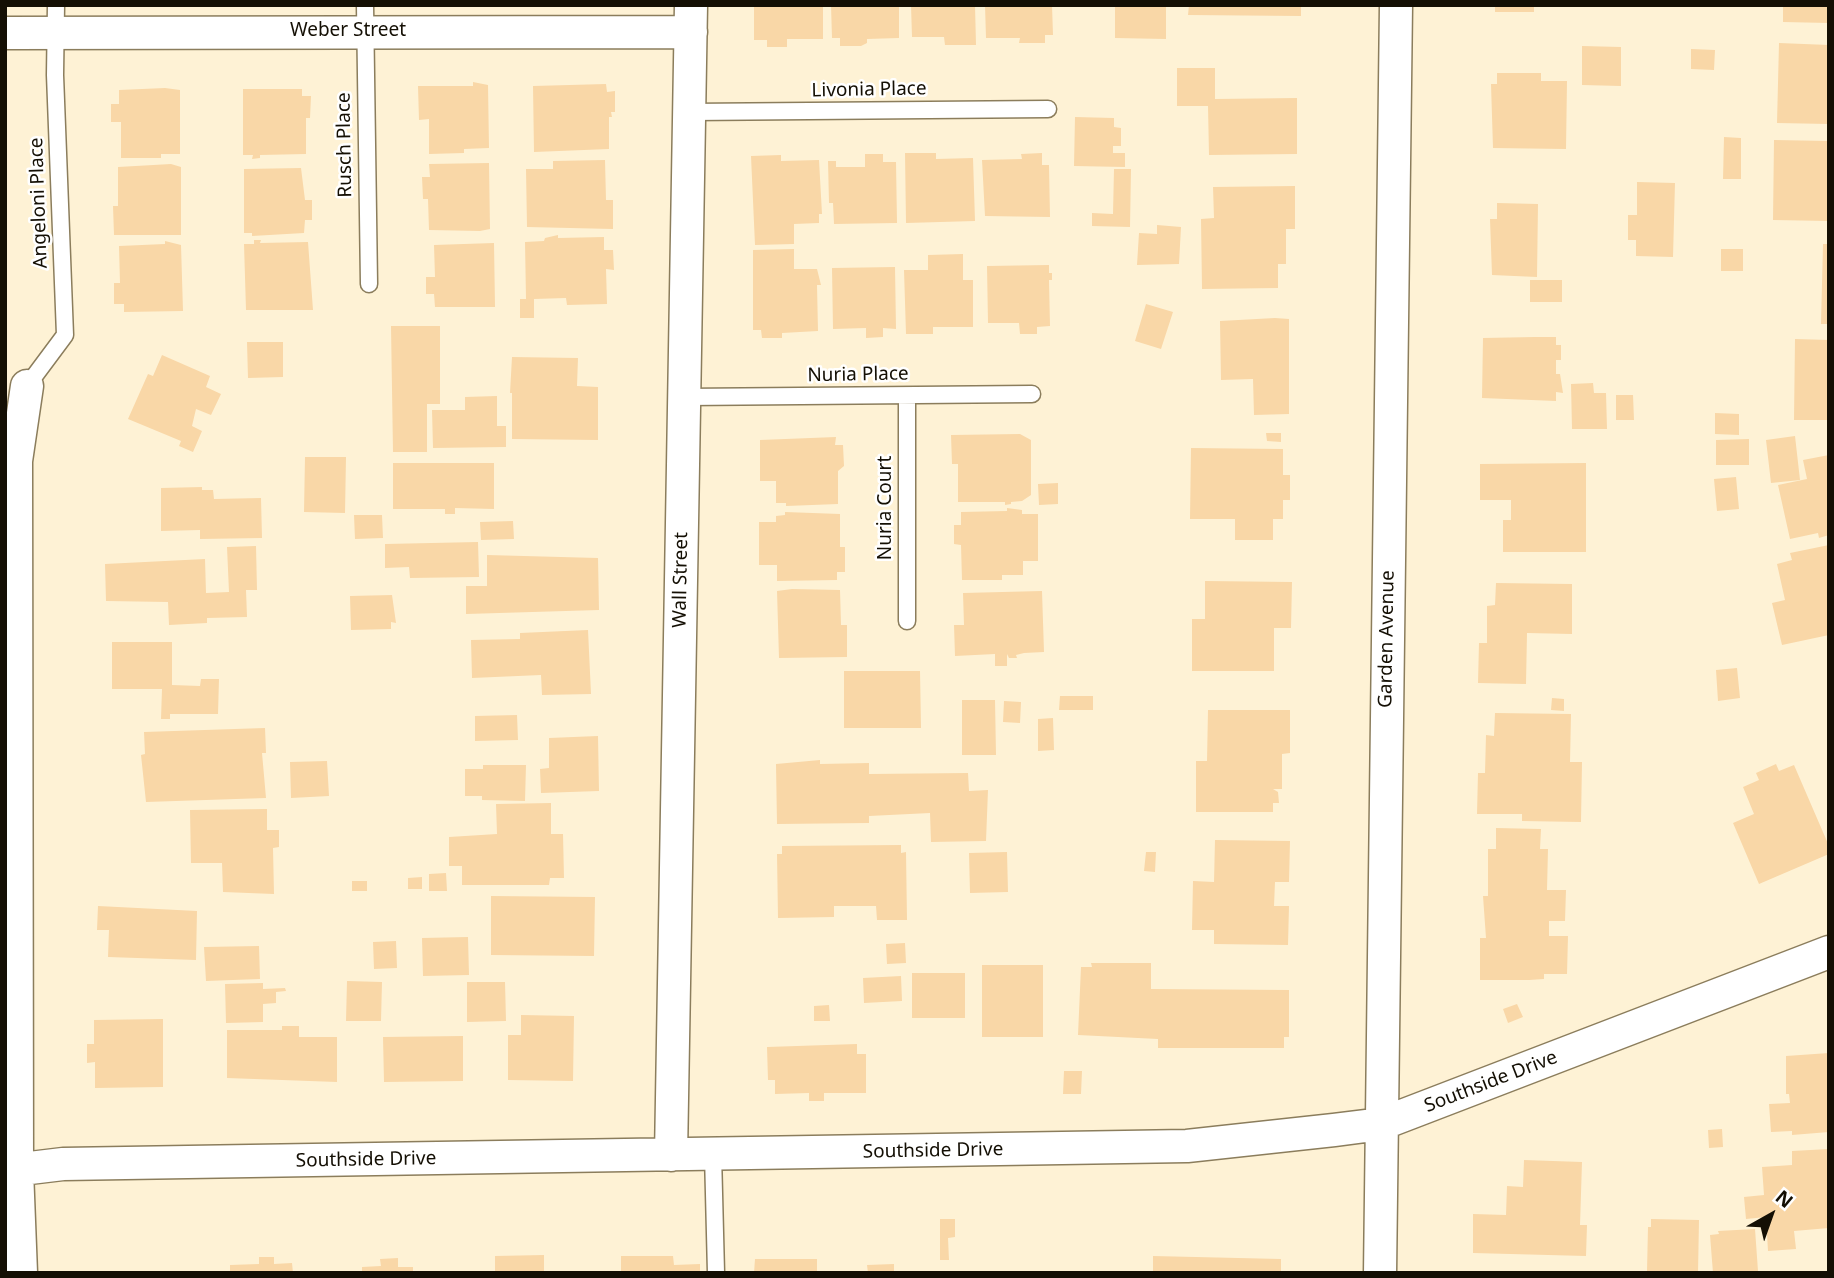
<!DOCTYPE html>
<style>
body{margin:0}
#map{position:relative;width:1834px;height:1278px;overflow:hidden;background:#fef2d5;font-family:"Noto Sans",sans-serif}
canvas{display:block}
.frame{position:absolute;inset:0;border:7px solid #140f04;pointer-events:none}
.north{position:absolute;left:1736px;top:1180px;width:70px;height:70px;-webkit-text-stroke:5px #fff;paint-order:stroke;rotate:40deg;font-size:19px;font-weight:700;line-height:28px;text-align:center;color:#140f04}
.north::after{content:'';display:block;margin:auto;width:24px;height:32px;background:#140f04;clip-path:polygon(50% 0,100% 100%,50% 72%,0 100%)}
</style>
<div id="map">
<canvas width="1834" height="1278"></canvas>
<div class="frame"></div>
<div class="north">N</div>
</div>
<script>
const c = document.querySelector('canvas').getContext('2d');
c.lineJoin = 'round';
function paint(path, color) { c.fillStyle = color; c.fill(path, 'evenodd'); }
const toPath = rows => new Path2D(rows.map(r => 'M' + r).join(''));
function stroke(path, color, width, dash) { c.strokeStyle = color; c.lineWidth = width; c.lineCap = dash ? 'butt' : 'round'; c.setLineDash(dash || []); c.stroke(path); }
function drawText(font, color, halo, rows, align = 'center') {
  c.font = font + ' "Noto Sans",sans-serif'; c.lineWidth = 5; c.setLineDash([]); c.textBaseline = 'middle'; c.strokeStyle = halo; c.fillStyle = color; for (const [text, x, y, turn = 0] of rows) {
    c.save(); c.translate(x, y); c.rotate((+turn || 0) * Math.PI / 180); c.textAlign = isNaN(turn) ? turn : align; if (halo) c.strokeText(text, 0, 0); c.fillText(text, 0, 0); c.restore();
  }
}
paint(toPath([
 [754,5,823,5,823,39,787,39,787,47,767,47,767,40,754,40],
 [831,5,899,5,899,38,867,39,867,43,861,46,840,46,840,38,832,38],
 [911,5,975,5,976,45,945,45,944,37,912,37],
 [985,5,1052,5,1053,35,1045,35,1045,43,1019,43,1020,38,986,38],
 [1115,5,1166,5,1166,39,1115,38],
 [1189,5,1301,5,1301,16,1188,15],
 [1495,5,1534,5,1534,12,1495,12],
 [1783,5,1829,5,1829,23,1783,22],
 [1779,43,1829,45,1829,124,1777,123],
 [1582,46,1621,47,1621,86,1582,85],
 [1691,49,1715,50,1714,70,1691,69],
 [1177,68,1215,68,1215,99,1297,98,1297,154,1209,155,1208,106,1177,106],
 [1497,73,1541,73,1541,81,1567,81,1566,149,1493,148,1491,84,1497,84],
 [473,82,488,85,489,148,464,149,464,153,429,154,429,119,419,120,418,86,473,86],
 [606,84,607,92,615,91,615,112,611,112,612,117,609,117,609,149,534,152,533,86],
 [165,88,180,90,180,154,161,154,161,158,121,158,121,122,111,122,111,104,119,104,119,90],
 [243,89,302,89,302,96,311,96,310,118,306,118,306,154,260,155,260,158,252,159,253,155,243,155],
 [1075,117,1114,118,1114,127,1121,128,1121,146,1113,146,1113,153,1125,153,1125,167,1074,166],
 [1724,137,1741,138,1741,179,1723,179],
 [1774,140,1829,141,1829,221,1773,220],
 [905,153,936,153,936,159,973,158,975,221,906,223],
 [1042,153,1042,165,1049,165,1050,217,985,216,982,160,1022,159,1021,154],
 [865,154,883,154,883,162,896,162,897,223,834,224,833,203,829,203,828,161,836,161,836,167,865,167],
 [781,155,781,161,819,160,822,214,819,214,819,223,794,224,794,244,755,245,751,156],
 [605,160,606,200,613,200,613,229,527,227,526,169,553,169,553,161],
 [489,163,490,229,480,231,429,230,428,199,423,199,422,177,430,177,429,164],
 [171,164,181,167,181,235,114,235,113,206,118,206,118,167],
 [301,168,305,200,312,200,312,220,305,220,304,233,252,236,252,233,244,233,244,169],
 [1114,169,1131,169,1130,227,1092,226,1092,213,1113,214],
 [1637,182,1675,183,1673,257,1636,256,1636,240,1628,240,1628,215,1637,215],
 [1295,186,1295,229,1286,229,1286,264,1278,264,1278,288,1202,289,1201,219,1214,218,1213,187],
 [1497,203,1538,204,1537,277,1492,275,1490,219,1497,219],
 [1157,225,1181,227,1179,264,1137,265,1139,233,1157,234],
 [558,235,558,238,604,237,604,250,613,250,614,270,606,269,607,304,567,305,566,298,534,299,534,318,520,318,520,299,526,299,525,242,544,241,545,238],
 [254,240,261,240,260,243,308,242,313,310,246,310,244,244,254,244],
 [165,241,181,245,183,311,124,312,124,304,114,304,114,283,120,283,119,246,165,244],
 [494,243,495,307,435,307,434,294,426,294,426,277,435,277,434,245],
 [1823,244,1829,244,1829,324,1821,324],
 [794,249,794,269,817,269,821,285,817,285,818,331,782,333,782,338,762,338,761,330,753,330,753,250],
 [1721,249,1743,249,1743,271,1721,271],
 [963,254,963,280,973,280,973,327,933,327,933,334,906,334,904,270,928,270,928,255],
 [1049,265,1049,273,1052,273,1052,280,1049,280,1050,326,1037,327,1037,334,1020,334,1019,323,988,323,987,266],
 [895,267,896,329,883,328,883,337,866,338,866,328,833,329,832,268],
 [1530,280,1562,280,1562,302,1530,302],
 [1146,304,1173,312,1161,349,1135,341],
 [1275,318,1289,319,1289,414,1254,415,1253,379,1221,380,1220,321],
 [391,326,440,326,440,404,427,404,427,452,393,452],
 [1535,337,1556,337,1556,345,1561,345,1561,360,1556,360,1556,374,1560,374,1563,393,1556,392,1556,401,1482,398,1483,338],
 [1795,339,1829,340,1829,420,1794,420],
 [247,342,283,342,283,377,248,378],
 [162,355,210,376,206,387,221,394,211,415,196,409,192,426,202,431,193,452,179,446,181,441,128,419,148,374,153,376],
 [512,357,578,358,577,386,598,387,598,440,512,439,512,393,510,393],
 [1593,383,1594,393,1606,393,1607,429,1572,429,1571,384],
 [1616,395,1633,395,1634,420,1616,420],
 [497,396,497,426,506,426,506,447,433,448,432,410,465,410,465,397],
 [1715,413,1739,414,1739,435,1715,434],
 [1266,433,1281,433,1281,442,1267,441],
 [1020,434,1031,440,1031,495,1022,501,1011,502,1011,504,1005,505,1005,502,958,502,958,464,952,464,951,435],
 [1795,436,1800,480,1771,483,1766,440],
 [836,437,835,445,843,445,844,466,838,471,838,504,786,506,786,503,776,503,776,481,760,481,760,440],
 [1749,439,1749,465,1716,465,1716,440],
 [1191,448,1283,449,1283,475,1290,475,1290,500,1283,500,1283,519,1273,519,1273,540,1235,540,1235,519,1190,519],
 [1829,455,1829,535,1819,538,1818,533,1790,539,1778,485,1807,479,1803,460],
 [305,457,346,457,345,513,304,512],
 [393,463,494,463,494,509,455,508,455,514,445,514,445,509,393,509],
 [1586,463,1586,552,1503,552,1503,520,1511,520,1511,500,1480,500,1480,464],
 [1736,477,1739,509,1717,511,1714,479],
 [1058,483,1058,504,1039,505,1038,484],
 [202,487,202,490,213,490,214,499,261,498,262,538,200,539,200,530,161,531,161,488],
 [1007,508,1022,510,1022,514,1038,514,1038,561,1023,561,1023,575,1002,575,1002,580,962,580,961,545,954,544,954,525,961,525,961,512,1007,511],
 [785,512,840,514,840,547,845,547,845,572,837,572,837,580,777,581,777,565,759,565,759,522,776,522,776,516,785,515],
 [354,515,382,515,383,538,355,539],
 [513,521,514,539,481,540,480,522],
 [478,542,479,577,410,578,409,567,385,568,385,544],
 [1829,545,1829,635,1782,645,1772,603,1785,600,1777,564,1792,560,1790,553],
 [256,546,257,590,246,590,247,617,207,618,207,623,169,625,168,602,106,601,105,564,205,559,206,593,229,592,227,547],
 [487,555,598,558,599,610,466,614,466,586,487,586],
 [1205,581,1292,582,1291,628,1274,628,1274,671,1192,671,1192,619,1205,619],
 [1496,583,1572,584,1572,634,1527,633,1526,684,1478,683,1479,643,1487,643,1487,606,1495,605],
 [792,589,840,590,841,625,847,625,847,657,779,658,777,591],
 [1042,591,1044,652,1024,653,1016,655,1017,658,1009,658,1007,654,1007,666,995,666,995,654,955,656,954,625,964,625,963,593],
 [392,595,396,623,391,622,391,629,351,630,350,596],
 [588,630,591,694,542,695,541,675,472,678,471,640,520,639,520,633],
 [112,642,172,642,172,685,200,686,201,679,219,679,218,714,170,714,170,719,161,719,162,689,112,689],
 [1737,668,1740,698,1718,701,1716,670],
 [844,671,920,671,921,728,844,728],
 [1060,696,1093,696,1093,710,1059,710],
 [1552,698,1564,699,1564,711,1551,710],
 [962,700,995,700,996,755,962,755],
 [1004,701,1021,702,1020,723,1003,722],
 [1208,710,1290,710,1290,753,1282,754,1282,789,1273,789,1278,792,1279,803,1273,803,1273,812,1196,812,1196,761,1207,761],
 [1495,713,1571,714,1570,762,1582,762,1581,822,1522,821,1522,814,1477,814,1478,773,1485,773,1486,735,1494,736],
 [517,715,518,740,475,741,475,716],
 [1053,718,1054,750,1038,751,1038,719],
 [265,728,266,753,262,753,266,798,146,802,141,755,145,754,144,732],
 [598,736,599,791,541,793,540,769,549,768,549,738],
 [820,760,820,764,869,763,869,774,968,773,969,791,988,790,986,841,931,842,930,813,869,816,869,823,777,824,776,764],
 [327,761,329,796,291,798,290,762],
 [1776,764,1779,771,1794,765,1829,846,1829,854,1759,884,1733,823,1754,814,1743,787,1759,780,1756,773],
 [483,765,526,765,525,801,482,800,482,796,465,796,465,769,483,769],
 [551,803,551,834,563,834,564,878,550,878,549,885,462,885,462,866,449,866,449,837,497,834,496,804],
 [267,809,267,830,279,830,279,847,273,848,274,894,223,892,222,863,191,863,190,810],
 [1496,828,1541,829,1540,849,1548,849,1547,890,1566,890,1565,921,1549,921,1549,936,1568,936,1567,974,1544,974,1544,979,1529,980,1480,980,1480,938,1486,938,1483,896,1488,896,1488,849,1496,849],
 [1215,840,1290,841,1289,882,1275,882,1274,906,1289,906,1288,945,1214,944,1214,930,1192,930,1193,881,1214,882],
 [901,845,901,853,906,852,907,920,877,920,876,906,834,906,834,917,778,918,777,854,782,854,782,846],
 [1007,852,1008,892,970,893,969,853],
 [1146,852,1156,852,1155,872,1144,871],
 [446,873,447,891,429,891,429,874],
 [422,877,422,889,408,889,408,878],
 [352,881,367,881,367,891,352,891],
 [491,896,595,897,594,956,491,955],
 [98,906,197,911,196,960,108,957,109,930,97,930],
 [468,937,469,975,423,976,422,938],
 [396,941,397,968,374,969,373,942],
 [905,943,906,963,887,964,886,944],
 [259,946,260,979,206,981,204,947],
 [1091,963,1151,963,1151,989,1289,990,1289,1037,1284,1037,1284,1048,1158,1048,1158,1039,1078,1035,1081,967,1092,967],
 [982,965,1043,965,1043,1037,982,1037],
 [912,973,965,973,965,1018,912,1018],
 [901,976,902,1001,864,1003,863,978],
 [347,981,382,982,381,1021,346,1021],
 [467,982,505,982,506,1021,467,1022],
 [263,983,263,989,285,988,286,991,276,992,276,1003,263,1004,263,1022,226,1023,225,984],
 [1517,1004,1523,1017,1508,1023,1503,1009],
 [829,1005,830,1021,814,1021,814,1006],
 [521,1015,574,1016,573,1081,508,1080,508,1035,521,1035],
 [163,1019,163,1087,95,1088,95,1062,87,1063,87,1044,94,1044,94,1020],
 [282,1026,299,1026,299,1037,337,1037,337,1082,227,1078,227,1030,282,1030],
 [463,1036,463,1081,384,1082,383,1037],
 [857,1044,857,1054,866,1054,866,1093,824,1093,824,1101,809,1101,809,1093,775,1094,775,1080,768,1080,767,1047],
 [1829,1053,1829,1132,1792,1135,1792,1131,1771,1132,1769,1104,1790,1103,1789,1094,1786,1094,1786,1056],
 [1064,1071,1082,1071,1081,1094,1063,1094],
 [1722,1129,1723,1147,1709,1148,1708,1130],
 [1829,1149,1829,1228,1794,1231,1796,1249,1768,1251,1766,1217,1746,1219,1744,1197,1764,1195,1762,1167,1792,1165,1792,1151],
 [1524,1160,1582,1162,1580,1225,1587,1225,1586,1256,1473,1253,1473,1214,1506,1215,1507,1186,1523,1187],
 [940,1219,955,1219,955,1237,948,1238,949,1260,940,1260],
 [1651,1219,1699,1220,1698,1273,1647,1271,1648,1227,1651,1227],
 [1755,1229,1758,1271,1713,1273,1710,1235,1719,1234,1718,1231],
 [544,1255,544,1273,495,1273,495,1256],
 [621,1256,673,1256,674,1265,700,1264,700,1273,621,1273],
 [1153,1256,1281,1259,1281,1273,1153,1273],
 [259,1257,274,1257,274,1264,292,1263,293,1273,230,1273,230,1265,259,1264],
 [398,1258,398,1267,413,1267,413,1273,362,1273,362,1267,381,1266,380,1259],
 [755,1259,817,1259,817,1273,754,1273],
 [894,1264,894,1273,868,1273,867,1265]
]), '#f9d7a7');
const lane = toPath([
 [365,5,369,284],
 [690,112,1048,109],
 [27,386,65,335,55,75,56,5],
 [907,396,907,621],
 [685,397,1032,394],
 [713,1154,716,1273]
]);
const street = toPath([
 [5,33,691,32],
 [671,1155,691,5],
 [5,1171,63,1164,1187,1146,1334,1130,1381,1124,1829,952],
 [21,1273,17,1170,16,461,27,386],
 [1380,1273,1396,5]
]);
stroke(lane, '#8b7d5c', 19);
stroke(street, '#8b7d5c', 35);
stroke(lane, '#fff', 16);
stroke(street, '#fff', 32);
drawText('19px', '#140f04', '#fff', [
 ["Weber Street",348,31],
 ["Livonia Place",869,90,-1],
 ["Rusch Place",345,145,-91],
 ["Angeloni Place",39,203,-92],
 ["Nuria Place",858,375,-1],
 ["Nuria Court",886,508,-90],
 ["Wall Street",681,580,-89],
 ["Garden Avenue",1387,639,-89],
 ["Southside Drive",1491,1082,-21],
 ["Southside Drive",933,1151,-1],
 ["Southside Drive",366,1160,-1]
]);
</script>
